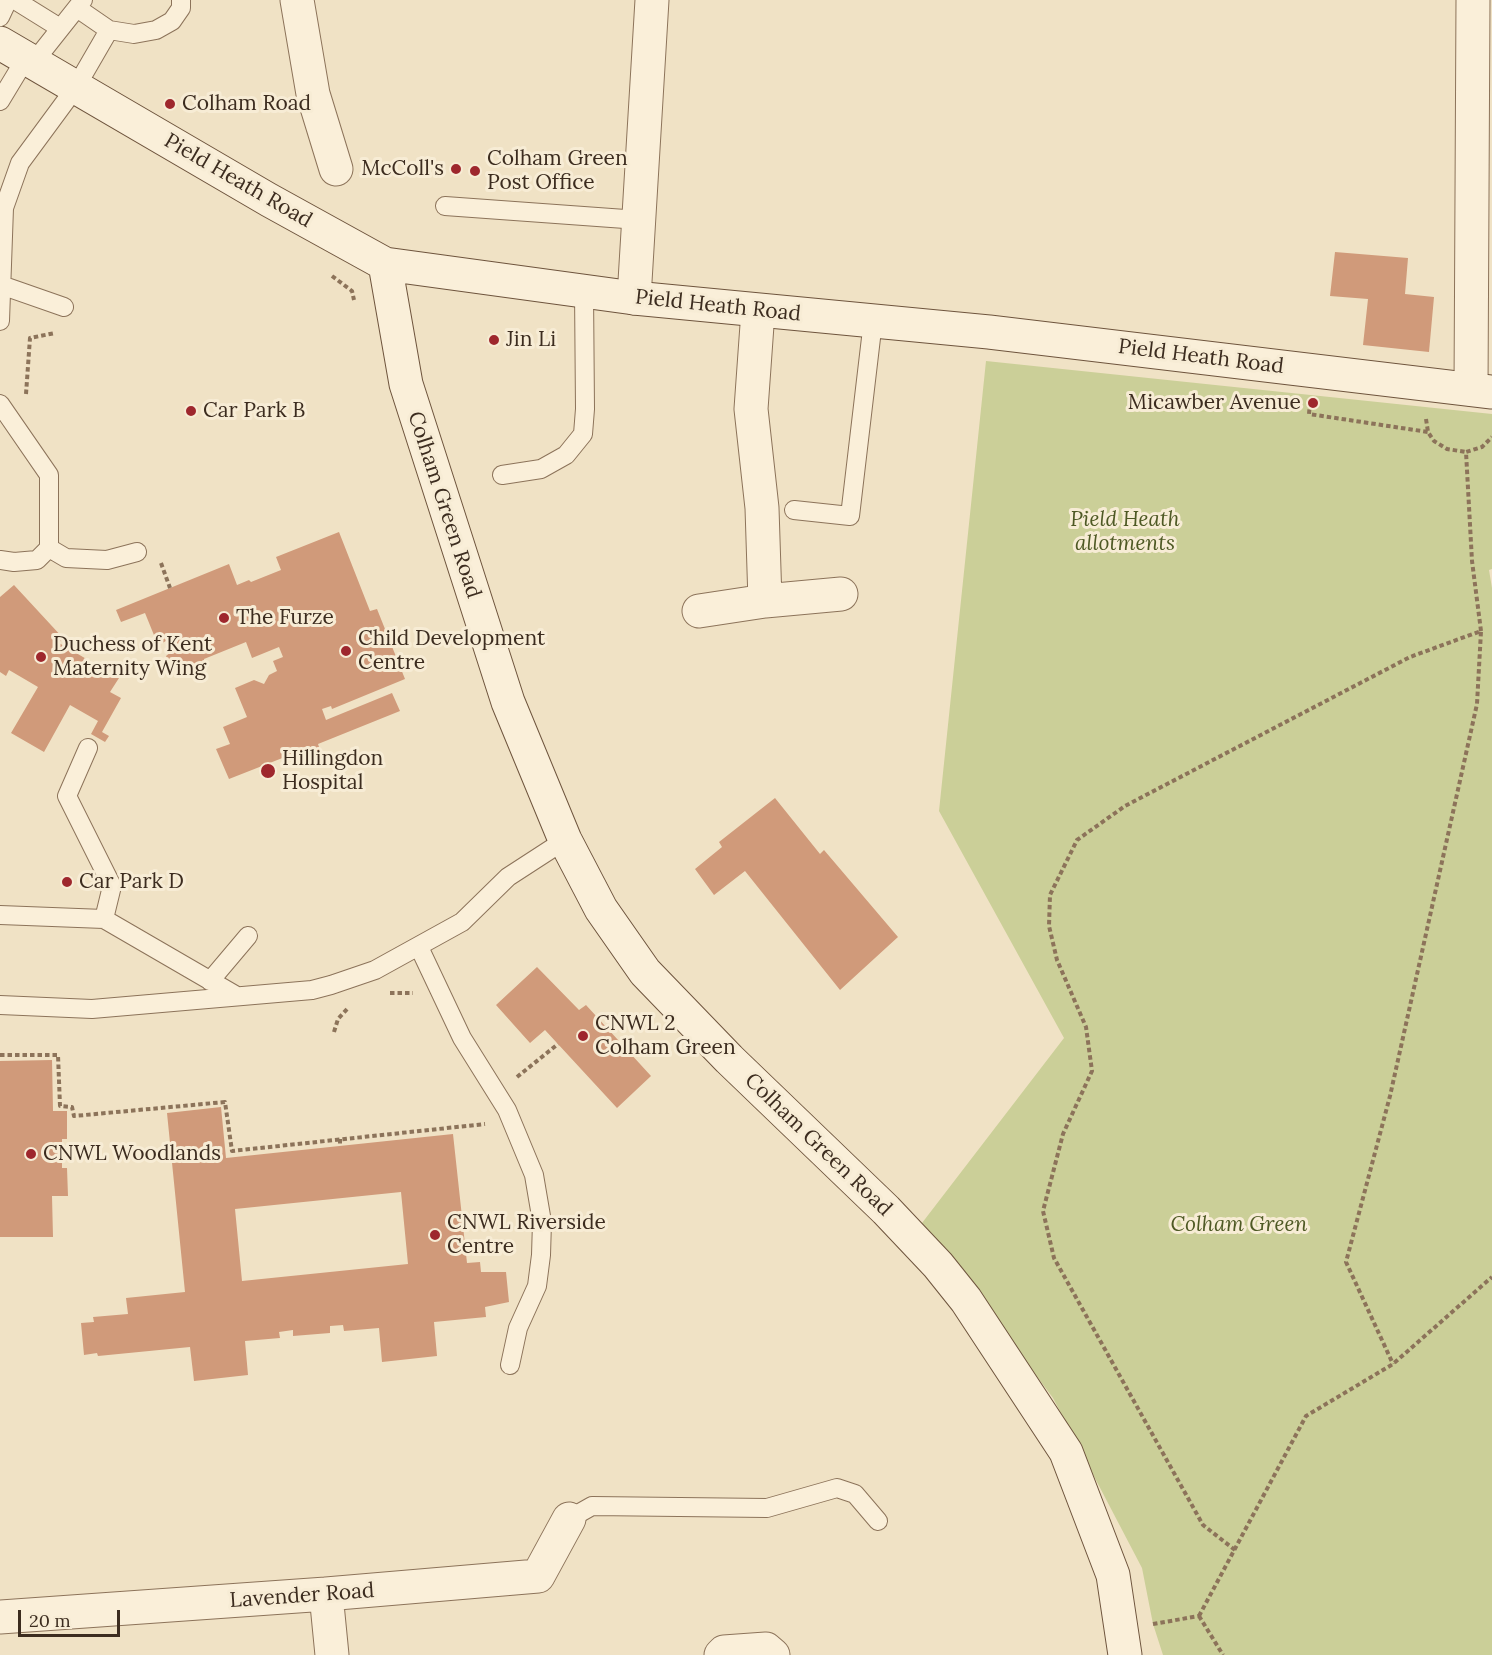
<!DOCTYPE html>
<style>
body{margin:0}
#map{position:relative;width:1492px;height:1655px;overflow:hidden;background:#f0e2c5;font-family:Lora,serif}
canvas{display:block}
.scale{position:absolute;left:18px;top:1610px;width:102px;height:27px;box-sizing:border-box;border:3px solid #3c2c1f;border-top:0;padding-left:8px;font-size:18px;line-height:21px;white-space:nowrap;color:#3c2c1f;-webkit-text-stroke:4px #f7ecd5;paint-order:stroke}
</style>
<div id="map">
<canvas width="1492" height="1655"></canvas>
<div class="scale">20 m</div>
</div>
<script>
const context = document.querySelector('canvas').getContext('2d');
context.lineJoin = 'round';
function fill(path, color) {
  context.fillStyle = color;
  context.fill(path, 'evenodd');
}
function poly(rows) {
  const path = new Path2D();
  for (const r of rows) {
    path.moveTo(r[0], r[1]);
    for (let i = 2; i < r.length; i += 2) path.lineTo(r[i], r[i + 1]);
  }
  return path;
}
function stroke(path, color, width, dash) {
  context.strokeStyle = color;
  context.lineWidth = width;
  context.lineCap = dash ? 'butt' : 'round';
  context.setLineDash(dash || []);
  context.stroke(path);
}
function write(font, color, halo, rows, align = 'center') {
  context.font = font + ' Lora,serif';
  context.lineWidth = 6;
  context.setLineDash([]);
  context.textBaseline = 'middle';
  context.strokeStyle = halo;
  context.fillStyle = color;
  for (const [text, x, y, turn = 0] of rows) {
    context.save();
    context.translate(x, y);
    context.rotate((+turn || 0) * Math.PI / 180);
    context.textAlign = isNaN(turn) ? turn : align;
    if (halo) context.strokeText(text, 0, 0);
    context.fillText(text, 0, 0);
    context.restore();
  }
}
fill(poly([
 [986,361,1492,414,1492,569,1489,570,1492,588,1492,1655,1163,1655,1153,1624,1142,1568,1053,1398,922,1223,1064,1038,939,811]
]), '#cbcf98');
fill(poly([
 [1335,252,1408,258,1405,294,1434,297,1429,352,1363,345,1368,299,1330,296],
 [339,532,370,611,377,609,405,679,332,709,331,706,322,709,326,720,392,693,400,711,318,744,320,750,293,762,290,755,229,779,216,749,230,744,223,727,247,717,235,688,254,680,264,684,269,675,277,671,273,661,283,657,279,647,252,658,246,642,204,659,204,664,182,673,174,667,175,661,168,661,166,656,171,652,166,648,166,641,158,645,145,613,121,622,116,610,229,564,237,585,249,580,251,582,281,570,276,557],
 [14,585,63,638,59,643,119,678,110,692,121,698,102,732,109,736,105,742,91,734,98,721,70,705,44,752,11,733,38,687,9,670,6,676,0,672,0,597],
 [775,798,820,854,824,850,898,937,840,990,745,871,714,895,695,869,722,847,719,842],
 [537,967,579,1010,586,1005,651,1076,617,1108,545,1030,530,1043,496,1005],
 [52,1060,53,1111,67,1111,67,1139,62,1139,62,1168,67,1168,68,1196,52,1196,53,1237,0,1237,0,1061],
 [221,1107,226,1158,453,1134,467,1263,480,1262,481,1272,506,1272,509,1302,485,1307,486,1317,434,1322,437,1356,382,1362,379,1328,344,1331,343,1325,330,1326,330,1333,293,1336,293,1330,279,1332,280,1338,245,1341,248,1375,194,1381,190,1347,98,1356,97,1353,84,1355,81,1323,94,1322,93,1317,128,1314,126,1298,185,1292,167,1113],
 [401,1192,408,1264,242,1281,235,1209]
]), '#d09a7a');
const lane = poly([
 [15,0,60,28],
 [77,8,109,30,134,34,156,30,172,21,181,8,181,0],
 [0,17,8,0],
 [33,63,83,0],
 [0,101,26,58],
 [445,206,639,220],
 [1,285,64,307],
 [0,321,4,208,20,163,76,87,109,30],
 [0,404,49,475,49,548,37,560,14,562,0,560],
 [502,475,541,469,566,455,583,434,585,409,584,291],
 [794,510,850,516,873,321],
 [49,548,66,558,107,560,137,552],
 [88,748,67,796,112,886,104,919],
 [0,915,104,919,235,995],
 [419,947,462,1038,507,1110,534,1175,542,1222,541,1255,537,1286,518,1328,510,1365],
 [210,981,248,936],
 [0,1005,92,1009,312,990,331,985,375,970,462,922,508,877,565,840],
 [569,1519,592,1506,767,1508,837,1488,855,1494,878,1521]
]);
const street = poly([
 [297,0,313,94,336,169],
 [634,298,652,0],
 [758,311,751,409,762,508,765,601],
 [1471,389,1473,0],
 [699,611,765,601,841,594],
 [326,1594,332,1655],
 [0,1617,326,1594,538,1576,569,1519],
 [721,1655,724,1652,766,1649,773,1655]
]);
const secondary = poly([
 [0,43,269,200,385,264,634,298,989,332,1492,392],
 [385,264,406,384,508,702,565,840,601,909,645,972,729,1059,886,1210,938,1265,966,1300,1066,1452,1113,1575,1125,1655]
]);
stroke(lane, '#8c735a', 20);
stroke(street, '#8c735a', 35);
stroke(secondary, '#6e543d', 35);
stroke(poly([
 [332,276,352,291,354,300],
 [26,394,30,338,55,333],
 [1310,402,1309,414,1428,432],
 [1426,419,1428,432,1434,441,1447,449,1466,452],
 [161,563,170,588],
 [1481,631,1472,561,1466,452,1482,447,1492,437],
 [390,993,413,993],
 [334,1032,338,1019,348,1008],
 [0,1055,58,1055,60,1106,72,1107,74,1116,225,1102,232,1151,485,1124],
 [517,1077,558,1044],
 [340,1139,340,1146],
 [1235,1550,1203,1525,1054,1258,1043,1211,1063,1134,1092,1071,1086,1027,1057,960,1049,926,1050,895,1077,840,1125,806,1410,657,1481,631,1477,704,1390,1096,1346,1262,1393,1364],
 [1199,1616,1306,1416,1393,1364,1492,1277],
 [1199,1616,1223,1655],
 [1153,1624,1199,1616]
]), '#8c735a', 4, [4.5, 3]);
stroke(lane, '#faefd9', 18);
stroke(street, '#faefd9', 33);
stroke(secondary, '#faefd9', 33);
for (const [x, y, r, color] of [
 [170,104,6,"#9e272d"],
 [456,169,6,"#9e272d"],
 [475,171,6,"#9e272d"],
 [494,340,6,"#9e272d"],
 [1313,403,6,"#9e272d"],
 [191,411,6,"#9e272d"],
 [224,618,6,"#9e272d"],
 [346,651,6,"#9e272d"],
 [41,657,6,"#9e272d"],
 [268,771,8,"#9e272d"],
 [67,882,6,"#9e272d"],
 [583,1036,6,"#9e272d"],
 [31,1154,6,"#9e272d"],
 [435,1235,6,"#9e272d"]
]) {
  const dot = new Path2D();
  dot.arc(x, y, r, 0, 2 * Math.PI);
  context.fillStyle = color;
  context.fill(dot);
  stroke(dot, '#f7ecd5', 2);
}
write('21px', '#3c2c1f', '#f7ecd5', [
 ["Colham Road",182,104],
 ["Colham Green",487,159],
 ["Post Office",487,183],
 ["McColl's",444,169,"right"],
 ["Jin Li",506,340],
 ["Micawber Avenue",1301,403,"right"],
 ["Car Park B",203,411],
 ["The Furze",236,618],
 ["Child Development",358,639],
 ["Centre",358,663],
 ["Duchess of Kent",53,645],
 ["Maternity Wing",53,669],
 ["Hillingdon",282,759],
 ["Hospital",282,783],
 ["Car Park D",79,882],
 ["CNWL 2",595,1024],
 ["Colham Green",595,1048],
 ["CNWL Woodlands",43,1154],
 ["CNWL Riverside",447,1223],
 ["Centre",447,1247]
], 'left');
write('21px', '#3c2c1f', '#f7ecd5', [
 ["Pield Heath Road",238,181,30],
 ["Pield Heath Road",718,306,6],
 ["Pield Heath Road",1201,357,7],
 ["Colham Green Road",444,505,72],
 ["Colham Green Road",818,1145,44],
 ["Lavender Road",302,1596,-4]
]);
write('italic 21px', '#4e5924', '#f7ecd5', [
 ["Pield Heath",1125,520],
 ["allotments",1125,544],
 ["Colham Green",1239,1225]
]);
</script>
